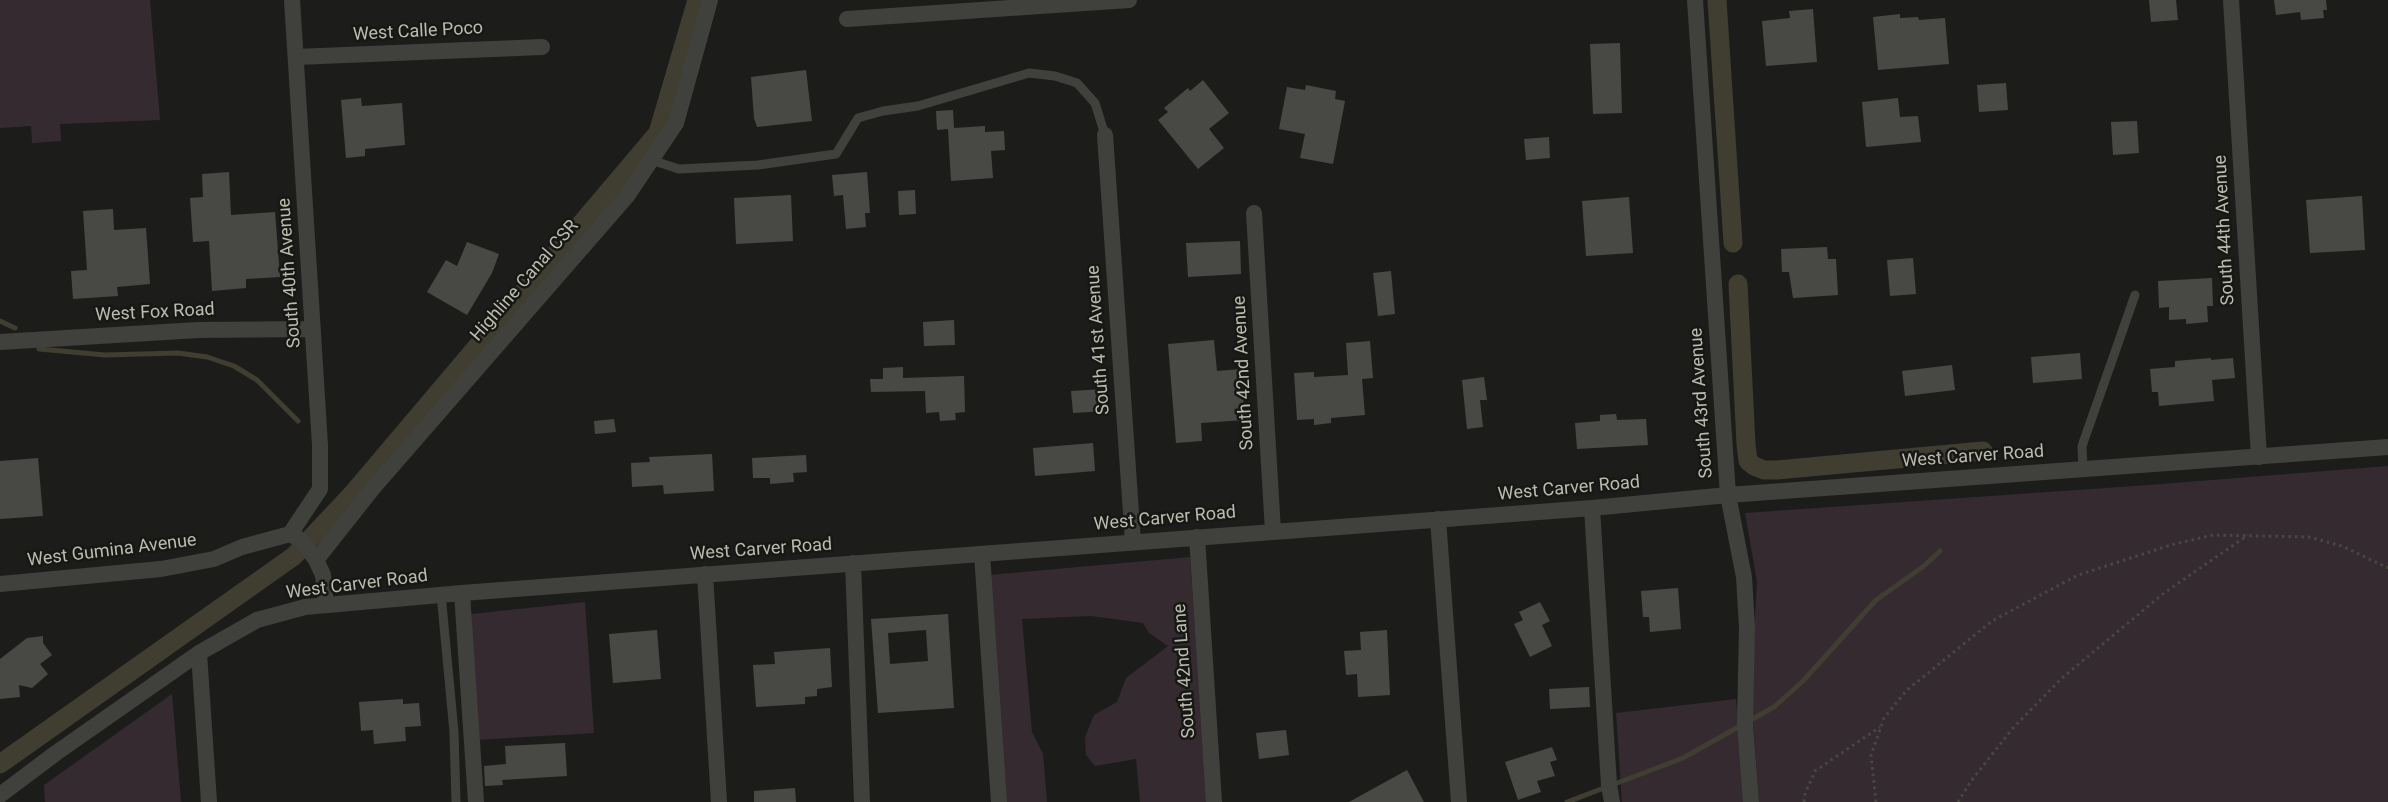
<!DOCTYPE html>
<style>
body{margin:0}
canvas{display:block;background:#1c1c1a}
</style>
<canvas width="2388" height="802"></canvas>
<script>
const context = document.querySelector('canvas').getContext('2d');
context.lineJoin = 'round';
function fill(path, color) {
  context.fillStyle = color;
  context.fill(path, 'evenodd');
}
function poly(rows) {
  const path = new Path2D();
  for (const r of rows) {
    path.moveTo(r[0], r[1]);
    for (let i = 2; i < r.length; i += 2) path.lineTo(r[i], r[i + 1]);
  }
  return path;
}
function stroke(path, color, width, dash) {
  context.strokeStyle = color;
  context.lineWidth = width;
  context.lineCap = dash ? 'butt' : 'round';
  context.setLineDash(dash || []);
  context.stroke(path);
}
function write(font, color, halo, rows, align = 'center') {
  context.font = font + ' Roboto,sans-serif';
  context.lineWidth = 5;
  context.setLineDash([]);
  context.textBaseline = 'middle';
  context.strokeStyle = halo;
  context.fillStyle = color;
  for (const [text, x, y, turn = 0] of rows) {
    context.save();
    context.translate(x, y);
    context.rotate((+turn || 0) * Math.PI / 180);
    context.textAlign = isNaN(turn) ? turn : align;
    if (halo) context.strokeText(text, 0, 0);
    context.fillText(text, 0, 0);
    context.restore();
  }
}
fill(poly([
 [0,0,150,0,160,120,60,124,61,141,32,143,31,126,0,128],
 [2388,466,2388,802,1759,802,1751,691,1757,582,1745,513,2149,485],
 [1190,557,1207,802,1140,802,1136,759,1095,766,1086,755,1085,737,1094,715,1117,702,1126,678,1168,646,1149,633,1143,623,1091,616,1022,619,1032,732,1043,754,1047,802,1005,802,989,575],
 [585,602,594,733,475,740,471,614],
 [172,694,181,802,45,802,44,785],
 [1736,699,1744,802,1622,802,1616,713]
]), '#342a30');
stroke(poly([
 [0,321,15,328],
 [39,349,105,355,178,353,207,357,234,366,257,380,298,421],
 [1567,802,1683,758,1774,707,1803,681,1876,600,1924,566,1940,551]
]), '#403d31', 5);
stroke(poly([
 [1717,0,1733,243],
 [1738,284,1746,444,1748,461,1754,466,1764,470,1777,470,1983,451],
 [0,764,294,556,354,492,658,133,697,0]
]), '#403d31', 19);
fill(poly([
 [2149,0,2176,0,2178,20,2151,22],
 [2274,0,2326,0,2327,10,2323,10,2324,18,2301,20,2300,12,2276,15],
 [1813,9,1817,62,1766,66,1762,21,1790,18,1789,11],
 [1900,14,1900,18,1918,17,1919,20,1945,18,1949,64,1878,70,1873,17],
 [1620,43,1622,113,1593,114,1590,44],
 [806,70,812,121,757,127,754,118,751,77],
 [1203,80,1229,113,1209,129,1224,148,1198,169,1158,120,1168,112,1164,108,1188,88,1190,91],
 [2006,83,2008,110,1979,112,1977,85],
 [1306,85,1336,91,1335,99,1345,101,1333,164,1300,158,1305,134,1279,129,1287,87,1305,90],
 [361,98,362,106,402,103,405,145,365,149,365,156,346,158,341,100],
 [1898,98,1900,117,1918,116,1921,142,1866,147,1862,102],
 [953,110,954,128,985,126,985,132,1004,131,1005,150,991,151,993,178,951,181,948,129,937,130,936,111],
 [2137,121,2139,153,2113,155,2111,122],
 [1549,137,1550,158,1526,160,1524,139],
 [229,172,231,215,275,212,280,277,246,279,246,288,212,291,209,241,193,242,190,198,203,197,202,174],
 [867,172,870,213,865,213,866,227,846,229,843,195,834,196,832,175],
 [915,190,916,214,899,215,898,191],
 [791,195,793,241,736,244,734,198],
 [2362,196,2365,250,2310,253,2306,200],
 [1629,197,1633,253,1586,256,1582,201],
 [113,209,114,230,146,228,150,284,117,287,118,296,73,299,71,271,87,270,83,211],
 [1240,241,1241,274,1188,277,1186,243],
 [467,242,499,254,492,273,467,315,427,292,446,260,457,266],
 [1827,247,1828,259,1836,259,1838,295,1793,298,1789,272,1782,272,1781,249],
 [1913,258,1916,294,1890,296,1887,260],
 [1391,271,1395,314,1378,316,1373,273],
 [2212,278,2213,306,2207,306,2208,322,2186,324,2186,319,2169,320,2169,307,2159,308,2158,281],
 [954,320,955,345,924,346,923,322],
 [1214,340,1217,371,1241,369,1245,420,1201,423,1202,441,1176,443,1168,344],
 [1370,341,1373,378,1362,379,1365,415,1331,418,1331,423,1314,425,1314,419,1297,420,1294,373,1314,372,1314,377,1348,375,1346,343],
 [2080,353,2082,379,2033,383,2031,357],
 [2211,358,2211,360,2233,358,2235,378,2212,380,2214,401,2159,406,2158,392,2152,392,2150,369,2175,367,2175,361],
 [1952,365,1955,390,1905,396,1902,371],
 [903,367,903,378,964,376,965,412,955,413,956,420,940,421,939,412,926,413,925,391,871,392,870,379,883,379,883,368],
 [1484,377,1487,400,1480,400,1483,427,1467,429,1462,380],
 [1104,389,1106,411,1073,413,1071,391],
 [1616,414,1617,420,1646,419,1648,445,1577,449,1575,423,1600,421,1600,415],
 [614,419,616,432,595,434,594,421],
 [1093,443,1095,471,1035,476,1033,448],
 [712,454,714,491,664,494,663,485,632,487,631,463,650,462,649,457],
 [806,455,807,472,793,473,794,482,770,484,770,478,753,478,752,458],
 [38,458,43,516,0,519,0,461],
 [1678,588,1681,629,1650,632,1649,617,1643,617,1641,591],
 [1540,602,1550,621,1542,625,1552,646,1530,657,1514,624,1523,620,1519,612],
 [948,614,954,708,878,713,871,619],
 [926,630,928,661,890,664,888,633],
 [657,630,661,679,613,683,609,634],
 [1387,630,1390,695,1358,697,1357,674,1346,675,1344,651,1361,650,1360,632],
 [43,636,43,643,52,655,40,664,48,674,32,688,19,685,20,697,0,699,0,659,27,638],
 [830,648,832,687,817,689,817,696,805,697,805,704,756,707,753,665,775,664,774,652],
 [1589,687,1590,707,1550,709,1549,689],
 [403,699,403,704,419,703,421,726,405,727,406,741,374,744,373,730,361,731,359,702],
 [1286,730,1289,755,1259,759,1256,733],
 [565,743,567,776,502,780,503,785,485,786,484,766,506,764,505,746],
 [1552,747,1557,760,1550,762,1555,776,1537,781,1541,792,1518,800,1505,762],
 [1407,770,1424,802,1349,802],
 [795,788,796,802,754,802,754,791]
]), '#484944');
stroke(poly([
 [1804,802,1805,794,1815,771,1880,727],
 [1876,802,1871,755,1884,718,1907,690,1992,621,2078,575,2171,545,2213,535,2309,537,2342,546,2388,568],
 [1958,802,1971,781,2013,728,2062,678,2164,593,2248,535]
]), '#484842', 3, [2.5, 4]);
stroke(poly([
 [651,160,679,169,758,165,836,154,858,118,883,111,918,106,1029,73,1055,76,1077,83,1095,103,1105,135],
 [2083,469,2082,446,2135,295],
 [441,594,454,732,456,802]
]), '#40413c', 9);
stroke(poly([
 [1695,0,1728,495,1744,577,1747,627,1745,724,1751,802],
 [2231,0,2259,457],
 [847,19,1129,0],
 [296,57,542,47],
 [1105,135,1133,542],
 [1254,213,1273,531],
 [0,342,198,330,313,329],
 [1592,508,1609,785,1612,802],
 [1438,519,1459,802],
 [290,534,320,489,320,445,292,0],
 [1197,537,1214,802],
 [982,554,999,802],
 [316,560,373,488,627,196,676,123,710,0],
 [853,563,862,802],
 [705,574,719,802],
 [0,584,161,569,214,559,242,547,290,534,301,540,316,560,323,575,326,605],
 [462,593,476,802],
 [199,653,209,802],
 [0,795,56,753,199,653,257,620,305,607,462,593,1592,508,1728,495,2388,447]
]), '#40413c', 16);
write('18px', '#bbbbae', '#171815', [
 ["West Calle Poco",418,32,-3],
 ["South 44th Avenue",2225,230,-93],
 ["South 40th Avenue",290,273,-94],
 ["Highline Canal CSR",525,281,-49],
 ["West Fox Road",155,313,-3],
 ["South 41st Avenue",1099,340,-94],
 ["South 42nd Avenue",1244,373,-93],
 ["South 43rd Avenue",1702,403,-94],
 ["West Carver Road",1973,457,-4],
 ["West Carver Road",1569,489,-5],
 ["West Carver Road",1165,519,-5],
 ["West Carver Road",761,550,-4],
 ["West Gumina Avenue",112,551,-7],
 ["West Carver Road",357,585,-7],
 ["South 42nd Lane",1185,671,-94]
]);
</script>
